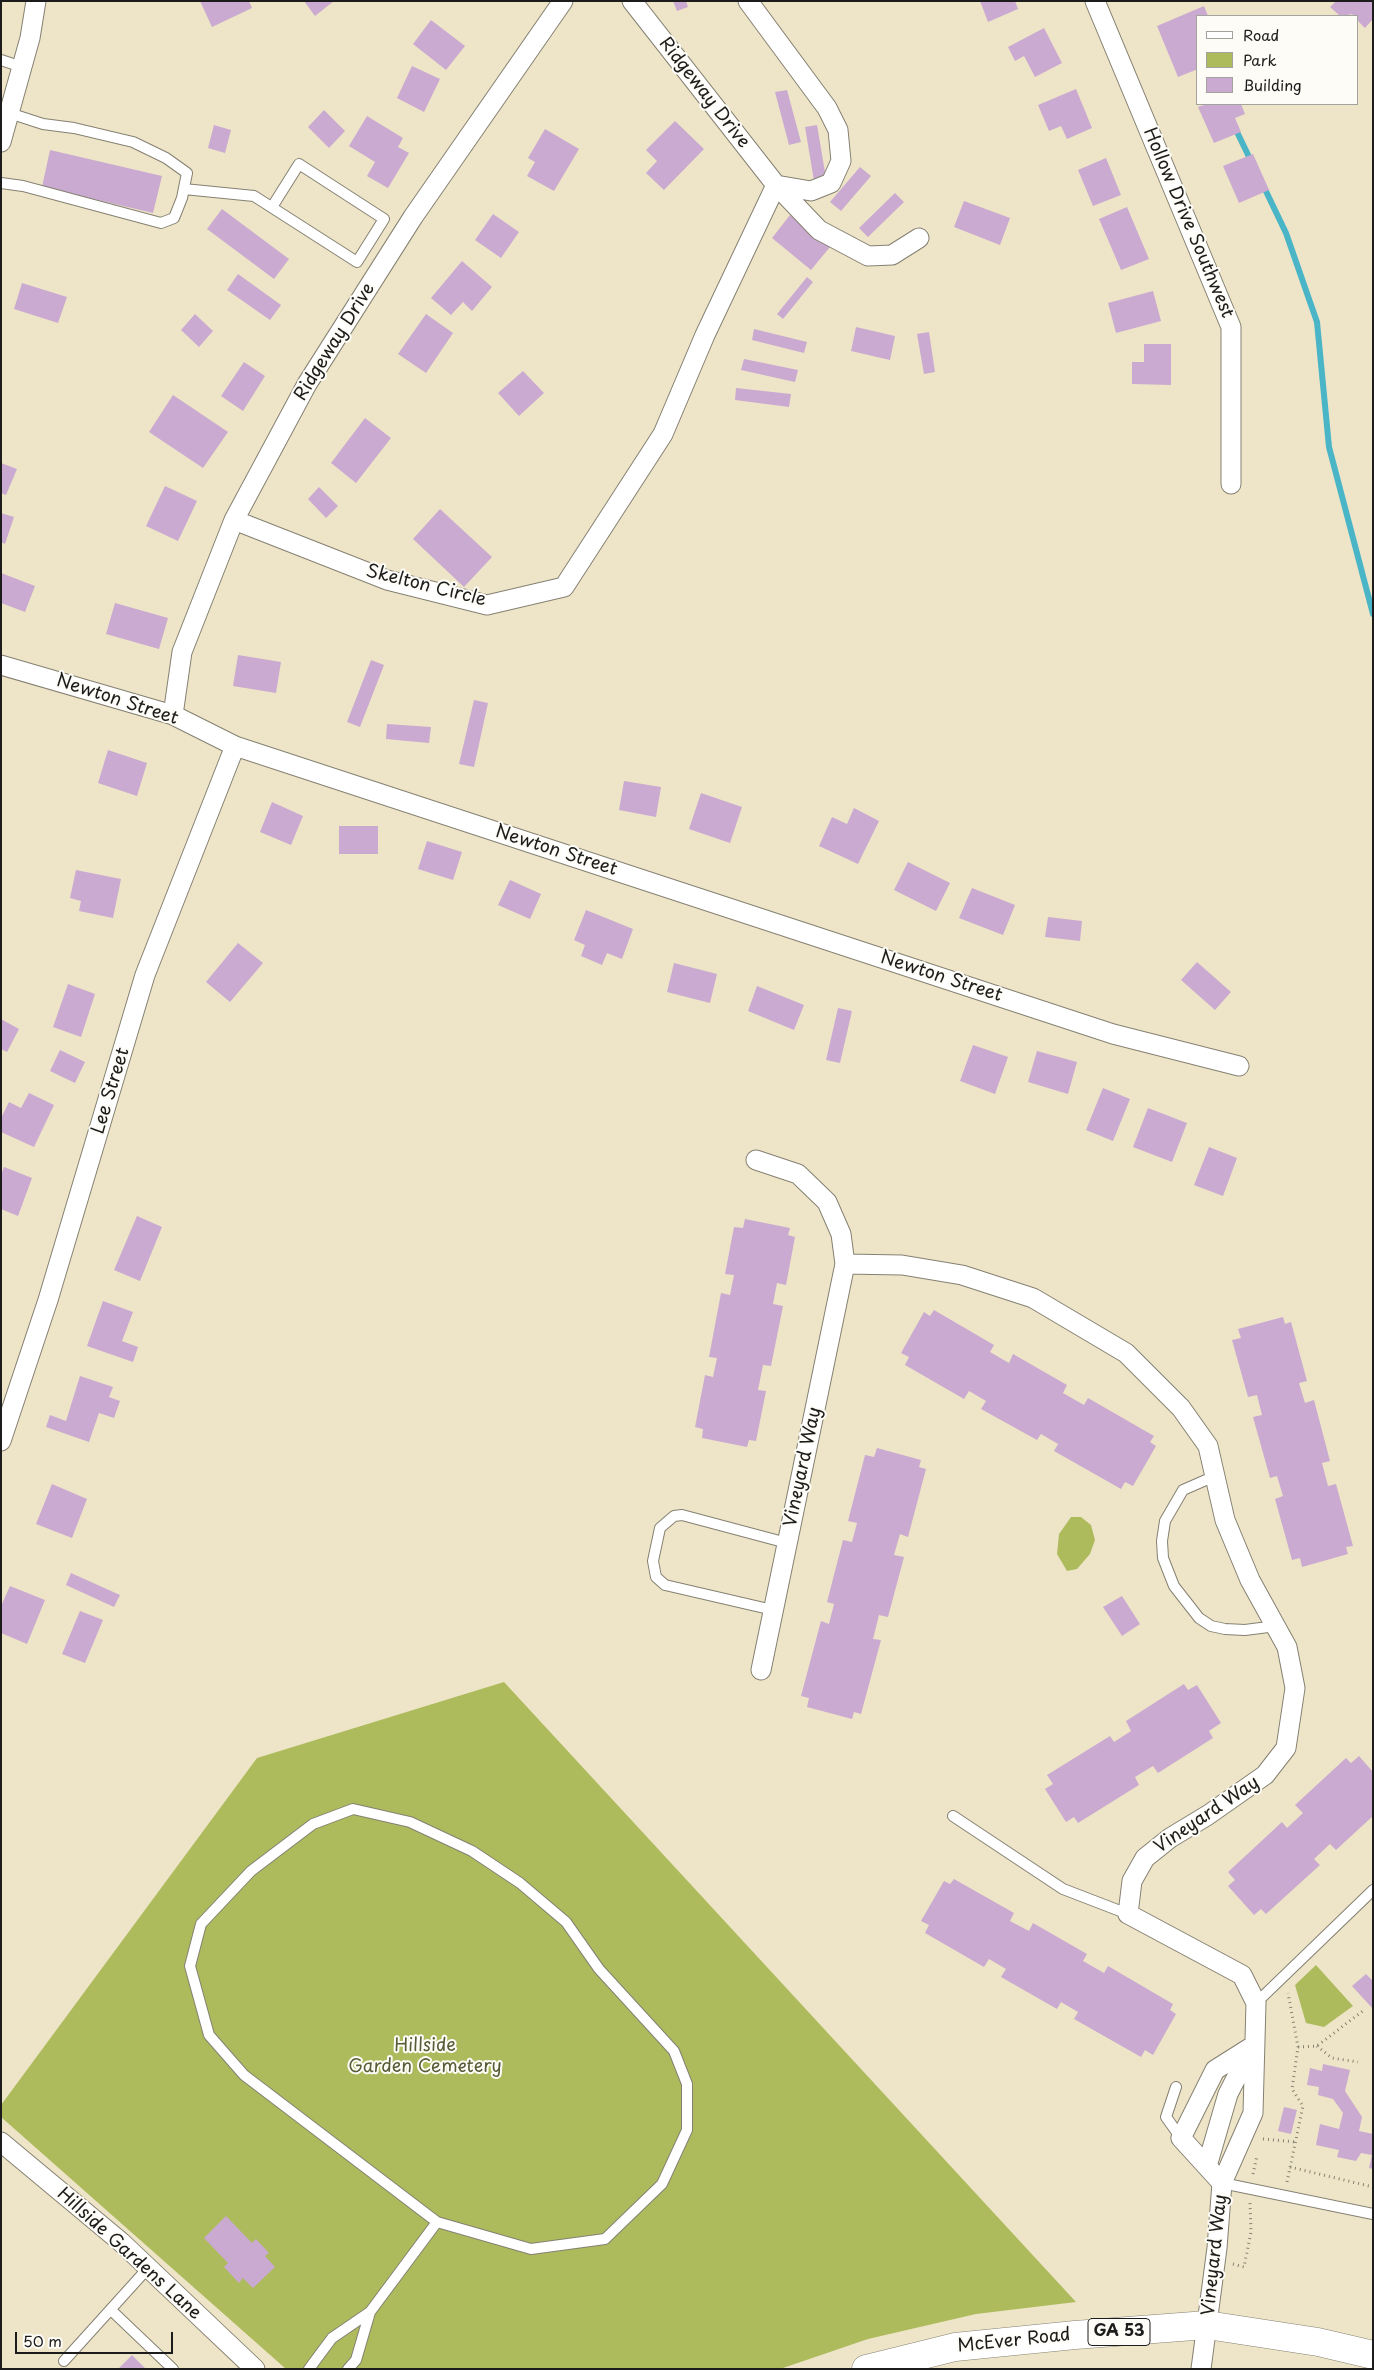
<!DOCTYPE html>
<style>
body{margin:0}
#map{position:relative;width:1374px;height:2370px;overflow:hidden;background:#eee5c8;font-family:"Playpen Sans",sans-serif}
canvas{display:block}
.frame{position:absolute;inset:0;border:2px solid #1c1c1c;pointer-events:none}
.legend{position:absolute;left:1196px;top:15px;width:162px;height:90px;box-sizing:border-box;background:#fdfcf7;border:1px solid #a3a29f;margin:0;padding:6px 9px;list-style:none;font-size:15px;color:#1c1c1c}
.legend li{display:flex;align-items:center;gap:10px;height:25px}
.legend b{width:25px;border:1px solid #a3a29f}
.scale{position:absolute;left:15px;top:2332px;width:158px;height:22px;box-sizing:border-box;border:2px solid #1c1c1c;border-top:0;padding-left:6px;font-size:15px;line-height:18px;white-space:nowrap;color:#1c1c1c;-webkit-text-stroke:4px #fdfcf7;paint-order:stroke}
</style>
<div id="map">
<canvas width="1374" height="2370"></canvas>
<div class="frame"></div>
<ul class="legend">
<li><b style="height:6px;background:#fff"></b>Road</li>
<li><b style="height:14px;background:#aebb5d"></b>Park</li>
<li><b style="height:14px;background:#caaad0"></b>Building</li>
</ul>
<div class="scale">50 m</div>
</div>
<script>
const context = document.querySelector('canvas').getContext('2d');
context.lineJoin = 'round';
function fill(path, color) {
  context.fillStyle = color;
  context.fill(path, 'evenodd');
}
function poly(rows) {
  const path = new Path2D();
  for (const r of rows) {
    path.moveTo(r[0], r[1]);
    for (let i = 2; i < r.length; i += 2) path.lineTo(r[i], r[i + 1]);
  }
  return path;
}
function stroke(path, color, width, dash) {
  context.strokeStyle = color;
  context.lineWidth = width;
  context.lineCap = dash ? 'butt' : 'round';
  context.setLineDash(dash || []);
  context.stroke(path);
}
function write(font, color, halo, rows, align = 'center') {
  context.font = font + ' "Playpen Sans",sans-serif';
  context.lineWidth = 4;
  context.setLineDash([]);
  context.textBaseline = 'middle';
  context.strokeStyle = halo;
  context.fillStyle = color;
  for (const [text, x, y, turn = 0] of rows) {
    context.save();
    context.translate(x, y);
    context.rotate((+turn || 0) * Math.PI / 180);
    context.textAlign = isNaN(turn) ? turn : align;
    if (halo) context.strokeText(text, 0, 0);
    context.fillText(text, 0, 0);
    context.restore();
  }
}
fill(poly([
 [1071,1517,1081,1517,1091,1525,1095,1540,1090,1554,1077,1569,1067,1571,1057,1554,1059,1534],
 [504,1682,1076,2302,976,2314,868,2339,780,2369,286,2369,1,2117,1,2105,257,1758],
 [1316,1965,1353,2006,1324,2027,1306,2023,1295,1985]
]), '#aebb5d');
stroke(poly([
 [1238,134,1252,163],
 [1263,185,1286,233,1317,322,1329,447,1373,614]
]), '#49b5c6', 6);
fill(poly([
 [200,1,249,1,252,8,212,27],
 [304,1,334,1,315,16],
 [673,1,686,1,688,7,677,11],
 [980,1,1015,1,1018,9,988,22],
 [1336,1,1373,1,1373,19,1365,28,1358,21,1358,16,1350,14,1348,16,1340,16,1330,7],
 [1204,6,1208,16,1198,16,1198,69,1178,77,1157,26],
 [431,20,465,46,446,70,413,44],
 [1044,28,1062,63,1035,77,1024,56,1015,61,1008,47],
 [412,66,440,79,424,112,397,98],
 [1076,89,1092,128,1067,139,1061,126,1049,131,1038,105],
 [787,90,801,142,789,145,775,92],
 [1207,104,1241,104,1245,114,1235,118,1241,132,1214,143,1198,107],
 [324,110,345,131,329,148,308,127],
 [367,116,403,138,398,147,409,153,388,188,367,176,375,162,349,146],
 [675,121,704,149,664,190,646,173,657,161,646,150],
 [214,125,231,130,225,153,208,148],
 [817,125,826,178,814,181,805,127],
 [545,129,579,149,554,191,527,176,535,162,528,158],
 [50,150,162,176,153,213,42,187],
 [1253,154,1269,190,1239,203,1223,166],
 [1106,158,1121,195,1093,206,1078,170],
 [860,167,871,176,841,211,830,202],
 [895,193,904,202,868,237,859,228],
 [964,201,1010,218,1000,245,954,227],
 [1127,207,1149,259,1121,270,1099,219],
 [222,209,289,259,274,279,207,229],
 [493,214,519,232,501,258,475,240],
 [790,215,830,247,811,270,772,238],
 [462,261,492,287,472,311,463,302,451,315,431,298],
 [238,274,281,305,270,320,227,290],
 [807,277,813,282,783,319,777,314],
 [22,283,67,297,58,323,14,309],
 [1153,291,1161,321,1116,333,1108,303],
 [195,314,213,331,199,347,181,330],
 [426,314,453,333,426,373,398,354],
 [856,327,895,336,890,360,851,351],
 [754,329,807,342,804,353,752,340],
 [929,332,935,372,924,374,917,334],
 [1144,344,1171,344,1171,385,1132,384,1132,362,1144,362],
 [744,359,798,370,795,382,741,370],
 [244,362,265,376,243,411,221,396],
 [523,371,544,393,519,416,498,393],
 [736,388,791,394,789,407,735,400],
 [173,395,228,432,203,468,149,432],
 [365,418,391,438,356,483,331,463],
 [1,463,17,469,6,495,1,493],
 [165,486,197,501,178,541,146,526],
 [319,487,338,506,326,518,308,499],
 [440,509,492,557,464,587,413,539],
 [1,513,14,517,5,544,1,542],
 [1,573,35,586,25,612,1,603],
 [115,603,168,618,159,649,106,634],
 [238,655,281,662,276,693,233,686],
 [371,660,384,665,360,727,347,722],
 [474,700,488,703,474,767,459,764],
 [387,724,431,727,429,743,386,739],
 [108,750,147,763,137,796,98,783],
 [624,781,661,787,656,817,619,810],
 [701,793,742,807,730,843,689,829],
 [272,802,303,816,291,845,260,832],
 [854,808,879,821,858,864,819,846,832,817,847,824],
 [339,826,378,826,378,854,339,854],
 [427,841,462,852,453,880,418,869],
 [908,862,950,883,936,911,894,890],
 [76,870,121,879,113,918,79,911,81,901,70,898],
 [510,880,541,894,530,919,498,905],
 [972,888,1015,905,1003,935,959,918],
 [586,910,633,929,622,959,607,953,602,965,581,956,585,945,574,940],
 [1048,917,1082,921,1080,941,1045,937],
 [238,943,263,963,230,1002,206,982],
 [1197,962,1231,992,1215,1010,1181,980],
 [674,963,717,974,710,1003,667,992],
 [68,984,95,994,81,1037,53,1027],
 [757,986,804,1005,794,1030,748,1011],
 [838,1008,852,1011,840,1063,826,1060],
 [1,1019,19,1029,7,1052,1,1049],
 [973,1045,1008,1057,995,1094,960,1081],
 [60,1050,85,1062,75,1083,50,1071],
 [1037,1051,1077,1062,1068,1094,1028,1082],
 [1103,1088,1130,1099,1113,1141,1086,1130],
 [29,1093,54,1105,34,1147,1,1132,1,1118,9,1102,21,1108],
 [1148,1108,1187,1123,1172,1162,1133,1147],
 [1209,1147,1237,1158,1223,1196,1194,1185],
 [4,1167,32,1178,18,1216,1,1209,1,1175],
 [137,1216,162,1227,140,1281,114,1270],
 [745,1219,790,1228,788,1235,795,1237,786,1285,777,1283,773,1304,783,1306,771,1366,763,1365,758,1390,766,1391,756,1441,749,1440,747,1447,702,1438,703,1429,695,1427,705,1375,713,1377,717,1358,709,1357,721,1293,730,1295,734,1275,725,1274,734,1227,743,1228],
 [103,1301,133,1312,122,1341,138,1347,133,1362,87,1346],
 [934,1310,994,1345,990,1352,1009,1363,1013,1354,1067,1385,1063,1393,1084,1405,1088,1398,1154,1436,1150,1442,1156,1446,1133,1486,1125,1482,1121,1489,1054,1451,1058,1444,1041,1434,1037,1440,981,1409,986,1401,969,1391,964,1399,905,1365,909,1357,901,1353,924,1312,930,1316],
 [1283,1317,1285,1324,1291,1322,1307,1381,1299,1383,1305,1403,1314,1400,1330,1461,1322,1463,1328,1486,1336,1484,1353,1546,1346,1547,1348,1554,1302,1567,1300,1558,1292,1560,1275,1499,1283,1496,1277,1476,1270,1478,1253,1417,1262,1415,1257,1395,1248,1397,1232,1340,1241,1338,1238,1329],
 [80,1376,113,1387,109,1397,120,1401,114,1418,99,1413,89,1442,46,1427,50,1415,66,1421],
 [877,1448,921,1460,919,1467,926,1469,908,1537,900,1534,894,1555,904,1557,888,1617,879,1615,873,1639,881,1640,861,1714,854,1712,852,1719,807,1707,809,1698,801,1696,821,1621,829,1624,834,1604,827,1602,843,1540,852,1542,857,1523,848,1521,865,1455,874,1457],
 [52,1484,87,1499,72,1538,36,1524],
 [71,1573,120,1595,114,1607,66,1585],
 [10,1586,45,1600,27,1644,1,1633,1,1606],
 [1122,1596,1140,1624,1122,1636,1103,1607],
 [80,1611,103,1620,85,1663,62,1654],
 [1184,1684,1188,1690,1197,1685,1221,1723,1209,1731,1213,1738,1158,1773,1153,1766,1135,1777,1139,1785,1078,1823,1074,1817,1066,1822,1045,1789,1053,1784,1047,1775,1110,1736,1114,1742,1131,1731,1126,1721],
 [1359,1756,1373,1772,1373,1816,1336,1850,1330,1844,1314,1859,1320,1865,1266,1914,1261,1909,1254,1915,1228,1886,1235,1880,1228,1872,1282,1822,1287,1828,1303,1813,1295,1805,1346,1758,1351,1763],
 [954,1879,1014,1913,1010,1921,1029,1931,1033,1923,1087,1954,1083,1961,1104,1973,1108,1966,1173,2004,1170,2010,1176,2014,1153,2055,1145,2050,1141,2057,1074,2019,1078,2012,1061,2002,1057,2009,1001,1977,1006,1969,989,1959,984,1967,925,1933,929,1925,921,1921,944,1881,950,1884],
 [1366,1974,1373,1981,1373,2009,1352,1986],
 [1323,2064,1350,2070,1345,2091,1362,2117,1359,2131,1373,2134,1373,2169,1369,2168,1372,2155,1361,2153,1356,2161,1337,2157,1339,2150,1316,2145,1320,2124,1339,2129,1343,2113,1333,2099,1318,2095,1319,2087,1307,2085,1310,2068,1322,2071],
 [1284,2107,1297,2110,1291,2134,1278,2131],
 [226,2216,252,2243,256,2239,269,2253,265,2256,275,2267,253,2288,243,2278,239,2283,224,2267,228,2263,204,2238],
 [132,2355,146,2369,118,2369]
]), '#caaad0');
const lane = poly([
 [1,60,22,67],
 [1,183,23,186,161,223,174,218,182,198,187,173,166,158,133,142,74,128,43,124,9,113],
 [184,189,254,196,357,262,384,219,299,164,272,207],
 [1215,1476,1183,1490,1165,1521,1162,1541,1163,1558,1174,1586,1199,1618,1211,1626,1225,1629,1245,1630,1276,1626],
 [773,1610,665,1585,656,1577,653,1561,660,1528,674,1516,682,1515,787,1543],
 [953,1816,1063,1889,1128,1914],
 [1256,2003,1373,1890],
 [1176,2087,1166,2117,1181,2138],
 [1222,2183,1373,2214],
 [111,2310,173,2369],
 [370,2312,437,2222,244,2075,209,2035,190,1966,201,1924,251,1871,313,1824,353,1809,410,1822,472,1851,520,1883,566,1922,599,1969,674,2051,687,2084,687,2130,662,2184,605,2239,531,2249,437,2222],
 [64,2361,148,2268],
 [309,2369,332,2338,370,2312,356,2360,348,2369]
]);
const street = poly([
 [632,1,776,185,819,230,868,256,892,255,919,238],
 [748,1,827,108,838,130,841,161,831,183,811,191,776,185],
 [1095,1,1231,327,1231,484],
 [1,142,30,38,36,1],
 [234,520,387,580,487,605,564,587,663,434,705,335,776,185],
 [1,665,173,715,235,746,1113,1034,1239,1066],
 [173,715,182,652,234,520,307,384,413,217,563,1],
 [756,1160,798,1174,827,1202,841,1234,845,1264],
 [1,1441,48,1300,145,975,235,746],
 [761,1670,845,1264,902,1265,962,1275,1033,1298,1126,1353,1181,1408,1208,1446,1225,1520,1250,1580,1287,1647,1295,1688,1286,1748,1265,1775,1208,1815,1170,1838,1145,1858,1132,1881,1128,1914,1242,1975,1256,2003,1253,2113,1222,2183,1217,2248,1201,2369],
 [1,2142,121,2242,255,2369],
 [1207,2166,1228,2094,1251,2049],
 [1222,2183,1181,2138,1215,2070,1253,2046]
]);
const primary = poly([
 [866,2369,955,2347,1075,2335,1207,2325,1318,2342,1373,2355]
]);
stroke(lane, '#858072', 12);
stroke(street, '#858072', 21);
stroke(primary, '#858072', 29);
stroke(poly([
 [1317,2046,1332,2058,1358,2062],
 [1298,2047,1317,2046,1364,2010],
 [1263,2139,1296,2142],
 [1290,2167,1373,2187],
 [1253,2174,1257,2156],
 [1287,2182,1303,2106,1292,2089,1298,2047,1288,1993],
 [1233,2264,1244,2267,1251,2232,1250,2203]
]), '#858072', 3, [1, 4]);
stroke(lane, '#fff', 10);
stroke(street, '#fff', 19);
stroke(primary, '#fff', 28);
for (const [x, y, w] of [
 [1119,2332,62]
]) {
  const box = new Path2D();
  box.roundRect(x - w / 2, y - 13.5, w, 27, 4);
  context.fillStyle = '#fdfcf7';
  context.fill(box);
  stroke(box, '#1c1c1c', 1);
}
write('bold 16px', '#1c1c1c', null, [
 ["GA 53",1119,2332]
]);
write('18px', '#1c1c1c', '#fdfcf7', [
 ["Ridgeway Drive",704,93,52],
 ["Hollow Drive Southwest",1188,223,67],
 ["Ridgeway Drive",335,342,-58],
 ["Skelton Circle",426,586,14],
 ["Newton Street",117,700,18],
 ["Newton Street",556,851,18],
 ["Newton Street",941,977,18],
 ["Lee Street",111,1091,-73],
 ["Vineyard Way",803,1467,-78],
 ["Vineyard Way",1207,1815,-34],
 ["Hillside Gardens Lane",129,2254,42],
 ["Vineyard Way",1215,2255,-84],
 ["McEver Road",1014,2341,-6]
]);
write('18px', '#565c36', '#fdfcf7', [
 ["Hillside",425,2046],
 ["Garden Cemetery",425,2067]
]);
</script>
